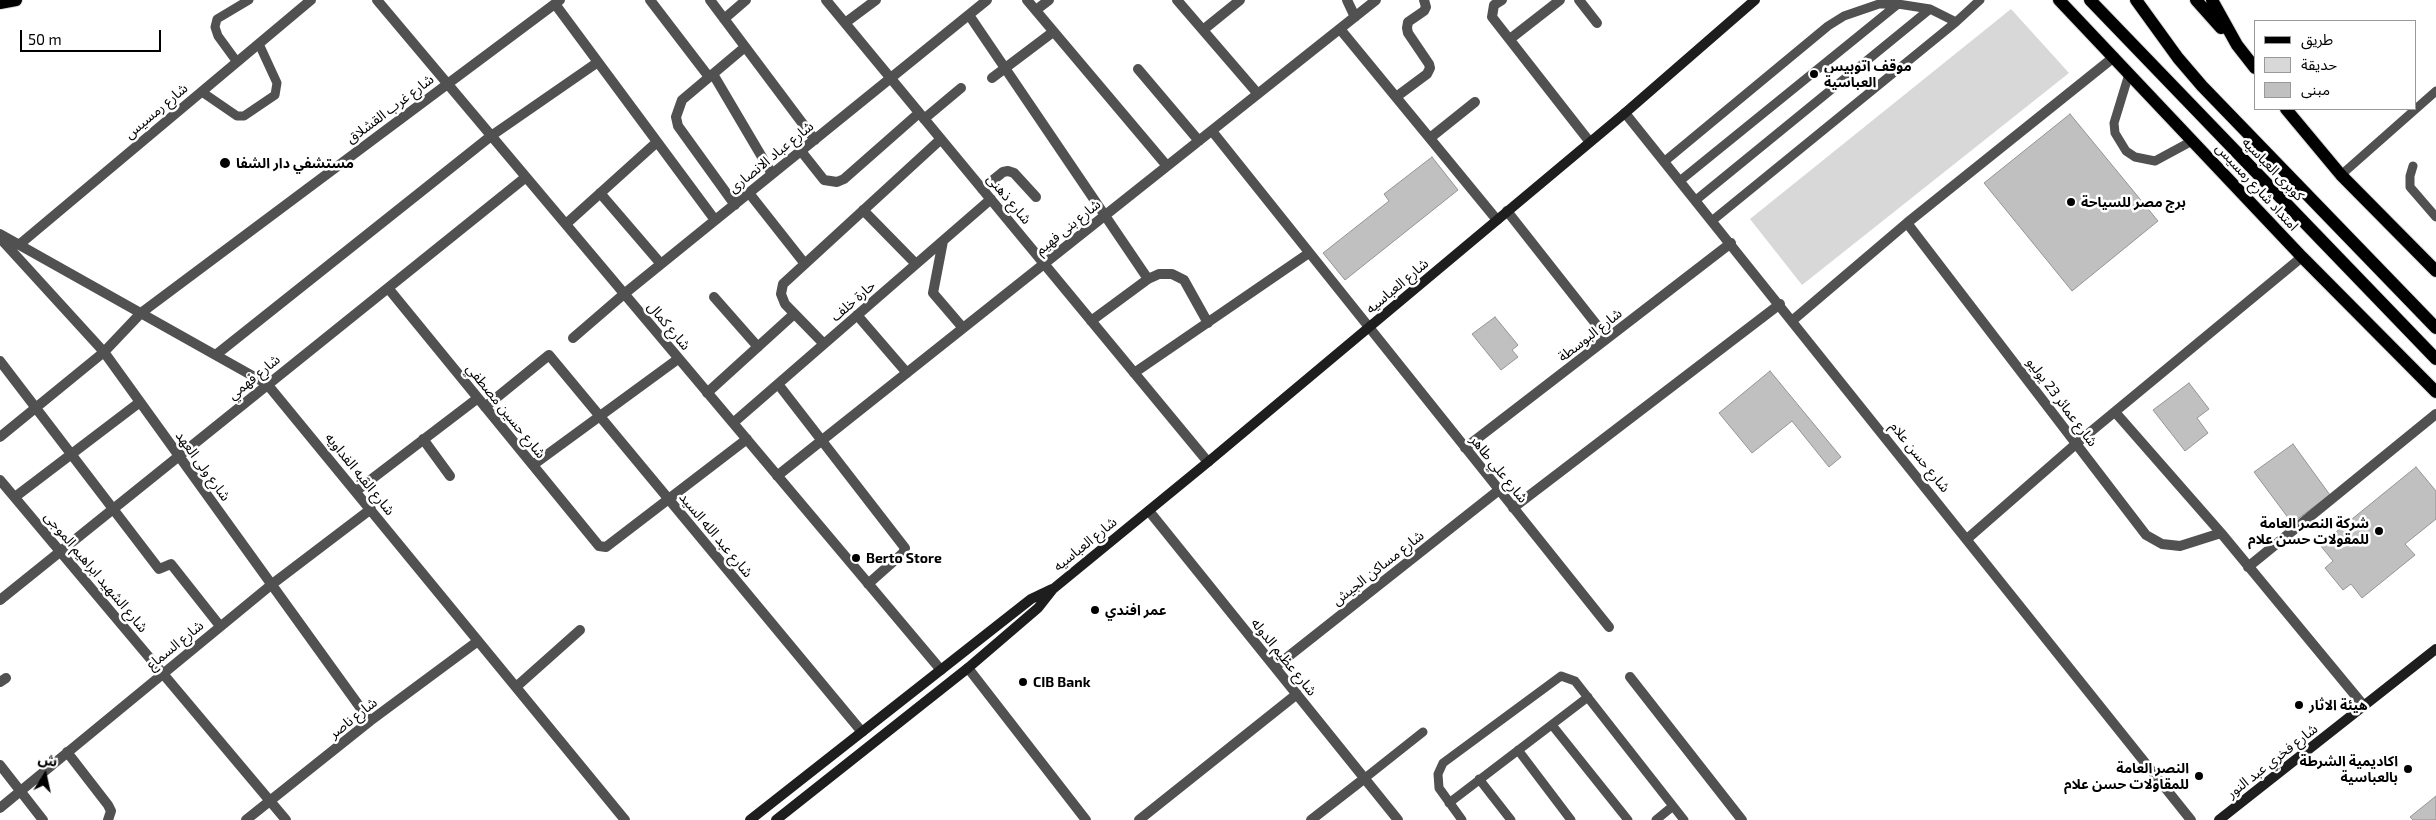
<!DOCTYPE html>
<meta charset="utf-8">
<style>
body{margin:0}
#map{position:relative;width:2436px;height:820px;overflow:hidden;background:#fff;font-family:"Exo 2","Noto Sans Arabic",sans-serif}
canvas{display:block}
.legend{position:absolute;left:2254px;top:20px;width:162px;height:90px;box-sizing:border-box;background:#fff;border:1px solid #999;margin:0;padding:6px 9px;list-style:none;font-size:15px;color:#000}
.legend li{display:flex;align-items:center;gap:10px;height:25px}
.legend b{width:25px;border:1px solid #999}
.north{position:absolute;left:20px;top:750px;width:50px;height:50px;-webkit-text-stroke:4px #fff;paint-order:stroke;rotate:10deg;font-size:14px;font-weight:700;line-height:20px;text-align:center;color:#000}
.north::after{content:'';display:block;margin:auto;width:18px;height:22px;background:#000;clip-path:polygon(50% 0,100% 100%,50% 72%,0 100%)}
.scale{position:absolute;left:20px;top:30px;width:141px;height:22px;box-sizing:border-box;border:2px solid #000;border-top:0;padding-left:6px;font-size:15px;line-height:18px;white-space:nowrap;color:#000;-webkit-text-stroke:4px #fff;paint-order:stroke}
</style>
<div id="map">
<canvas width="2436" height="820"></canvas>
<ul class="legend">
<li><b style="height:6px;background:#000"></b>طريق</li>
<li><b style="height:14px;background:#d8d8d8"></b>حديقة</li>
<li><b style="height:14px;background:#c0c0c0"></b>مبنى</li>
</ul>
<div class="north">ش</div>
<div class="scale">50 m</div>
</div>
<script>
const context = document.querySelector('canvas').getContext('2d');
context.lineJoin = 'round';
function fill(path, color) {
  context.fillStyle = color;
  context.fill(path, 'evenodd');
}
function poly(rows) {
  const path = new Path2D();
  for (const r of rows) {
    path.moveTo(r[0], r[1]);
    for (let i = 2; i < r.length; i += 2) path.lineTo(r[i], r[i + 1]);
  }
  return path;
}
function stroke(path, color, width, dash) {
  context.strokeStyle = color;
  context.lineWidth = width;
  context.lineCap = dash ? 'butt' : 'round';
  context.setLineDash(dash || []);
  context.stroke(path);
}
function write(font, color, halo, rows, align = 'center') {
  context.font = font + ' "Exo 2","Noto Sans Arabic",sans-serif';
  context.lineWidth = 5;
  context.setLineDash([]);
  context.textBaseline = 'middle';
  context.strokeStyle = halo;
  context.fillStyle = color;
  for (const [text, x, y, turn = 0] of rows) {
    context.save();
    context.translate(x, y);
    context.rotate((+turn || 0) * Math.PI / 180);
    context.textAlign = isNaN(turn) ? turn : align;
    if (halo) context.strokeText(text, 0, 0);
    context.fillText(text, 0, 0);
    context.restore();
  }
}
fill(poly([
 [2011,9,2069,73,1802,285,1750,219]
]), '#d8d8d8');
const building = poly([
 [2070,114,2158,221,2072,291,1984,183,2070,114],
 [1432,157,1458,190,1345,280,1323,253,1389,201,1384,194,1432,157],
 [1495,317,1518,345,1512,350,1518,357,1501,370,1472,334,1495,317],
 [1770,371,1841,457,1829,467,1792,421,1752,453,1719,413,1770,371],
 [2189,383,2209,409,2197,418,2208,433,2185,451,2153,410,2189,383],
 [2293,444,2330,495,2292,523,2254,472,2293,444],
 [2416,467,2436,491,2436,519,2405,544,2415,555,2362,598,2351,584,2343,590,2325,568,2333,561,2320,545,2416,467],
 [2436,796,2436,820,2413,820,2410,817,2436,796]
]);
fill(building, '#c0c0c0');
stroke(building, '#959595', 1);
const primary = poly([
 [2059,0,2302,257,2436,392],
 [2090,0,2436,359],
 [2136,0,2178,58,2202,86,2436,328],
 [2196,0,2221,28],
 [2212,0,2237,45,2255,68],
 [0,3,16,0],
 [2286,109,2341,175,2436,271]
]);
stroke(primary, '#dbdbdb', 14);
stroke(poly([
 [237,62,218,36,215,27,217,19,249,0],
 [2129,74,2114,123,2115,133,2126,151,2135,157,2155,161,2192,141],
 [202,92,237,116,244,116,275,95,277,83,259,44],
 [1665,161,1828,26,1844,16,1879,4,1898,4,1930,9,1956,22],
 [2413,166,2410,176,2410,187,2436,217],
 [2341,175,2436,91],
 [1681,180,1898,4],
 [1696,200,1930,9],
 [1713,220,1956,22,1980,0],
 [1552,725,1628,820],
 [1518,750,1571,820],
 [1365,778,1423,732],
 [1479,779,1511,820],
 [1449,803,1588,697],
 [1462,820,1439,788,1438,774,1443,763,1561,676,1575,681,1684,820],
 [1656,820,1673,806]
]), '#515151', 9);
stroke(poly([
 [377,0,941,670],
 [650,0,709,77],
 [710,0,815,140],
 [826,0,1208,462],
 [1027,0,1167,166],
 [1177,0,1258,94],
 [1347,0,1355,17],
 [1502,0,1494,5,1492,17,1589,141],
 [1579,0,1597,23],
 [555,4,715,220],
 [1036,10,1049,0],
 [969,15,1148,279],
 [724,19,746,0],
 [845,23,876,0],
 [1340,29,1497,220],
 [1203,30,1240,0],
 [1510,39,1560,0],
 [1138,69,1199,141],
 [713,74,772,174],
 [992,78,1053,32],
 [1396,97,1427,74,1430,68,1429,64,1408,33,1407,28,1408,22,1424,11,1426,7,1424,0],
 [1625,113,2191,820],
 [924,119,961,88],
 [1212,131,1609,627],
 [1430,138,1475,102],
 [801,151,824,180,837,182,844,179,919,113],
 [982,189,1003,172,1008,171,1014,173,1036,197],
 [600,193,661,264],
 [749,193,805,264],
 [735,205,678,126,676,117,682,100,745,47],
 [863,210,916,264],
 [1507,211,1607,338],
 [1907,223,2146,535,2162,544,2180,546,2221,533],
 [566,224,657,142],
 [0,234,267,384,625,820],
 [0,238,104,352,370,721],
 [943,241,933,293,963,328],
 [20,244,311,0],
 [388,288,599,546,606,547,747,439],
 [714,297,758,347],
 [857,315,907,373],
 [1793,320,1907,223,2114,57],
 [1091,321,1148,279,1159,274,1172,274,1184,280,1208,323],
 [573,338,624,294,987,0],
 [824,344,785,304,781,294,783,284,941,139],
 [217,354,491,136,598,62],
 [0,361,159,569,171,564,220,626],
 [1134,373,1309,253],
 [778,384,905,548,903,553,868,584],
 [707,393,794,314],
 [485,407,549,355,862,732],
 [2115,412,2221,533,2364,706],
 [733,423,991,199],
 [0,437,104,352,141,313,560,0],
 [423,439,450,476],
 [1465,448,1731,243],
 [533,465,678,359],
 [777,476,1376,0],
 [0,480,286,820],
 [356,491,478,398],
 [15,497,140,402],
 [1513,508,1780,304],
 [1149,511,1398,820],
 [1967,539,2077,443,2302,257],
 [2248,567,2436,414],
 [0,600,526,177],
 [1275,667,1499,490],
 [968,668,1086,820],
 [1630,677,1742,820],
 [0,682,6,678],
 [516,687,580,630],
 [67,752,108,805,111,811,108,820],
 [0,765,43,820],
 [0,808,271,585,371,509],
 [246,820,370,721,478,641],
 [1139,820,1297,694],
 [1311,820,1365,778]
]), '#515151', 10);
stroke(poly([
 [750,820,1031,599,1052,589],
 [776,820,968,668,1038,608,1053,589,1208,462,1625,113,1755,0],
 [2219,820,2436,649]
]), '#1e1e1e', 10);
stroke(primary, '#000', 12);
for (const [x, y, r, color] of [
 [1814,74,5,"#000"],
 [225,163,6,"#000"],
 [2071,202,5,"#000"],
 [2379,531,5,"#000"],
 [856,558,5,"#000"],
 [1095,610,5,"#000"],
 [1023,682,5,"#000"],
 [2299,705,5,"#000"],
 [2408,769,5,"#000"],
 [2199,776,5,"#000"]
]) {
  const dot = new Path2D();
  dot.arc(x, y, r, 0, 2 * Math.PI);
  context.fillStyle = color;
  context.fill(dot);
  stroke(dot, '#fff', 2);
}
write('bold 14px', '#000', '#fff', [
 ["موقف اتوبيس",1824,66],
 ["العباسية",1824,82],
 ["مستشفي دار الشفا",236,163],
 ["برج مصر للسياحة",2081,202],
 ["شركة النصر العامة",2369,523,"right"],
 ["للمقولات حسن علام",2369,539,"right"],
 ["Berto Store",866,558],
 ["عمر افندي",1105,610],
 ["CIB Bank",1033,682],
 ["هيئة الاثار",2309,705],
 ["اكاديمية الشرطة",2398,761,"right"],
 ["بالعباسية",2398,777,"right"],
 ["النصر العامة",2189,768,"right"],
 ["للمقاولات حسن علام",2189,784,"right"]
], 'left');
write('14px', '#000', '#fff', [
 ["شارع غرب القشلاق",390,109,-37],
 ["شارع رمسيس",156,111,-40],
 ["شارع عباد الانصارى",771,157,-39],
 ["كوبرى العباسيه",2273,169,46],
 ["امتداد شارع رمسيس",2257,187,47],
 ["شارع ذهنى",1009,199,50],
 ["شارع بنى فهيم",1068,227,-39],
 ["شارع العباسيه",1397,286,-40],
 ["حارة خلف",853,301,-41],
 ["شارع كمال",669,326,50],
 ["شارع البوسطة",1590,335,-38],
 ["شارع فهمي",254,377,-39],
 ["شارع عمائر 23 يوليو",2062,402,53],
 ["شارع حسين مصطفي",506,411,51],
 ["شارع حسن علام",1920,457,51],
 ["شارع ولى العهد",203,466,54],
 ["شارع علي طاهر",1499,469,51],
 ["شارع القبه الفداويه",360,474,51],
 ["شارع عبد الله السيد",716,535,50],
 ["شارع العباسيه",1085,544,-39],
 ["شارع مساكن الجيش",1378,568,-38],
 ["شارع الشهيد ابراهيم الموجى",96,572,50],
 ["شارع السماع",175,645,-39],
 ["شارع عظيم الدوله",1284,657,51],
 ["شارع ناصر",353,718,-38],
 ["شارع فخري عبد النور",2272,761,-38]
]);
</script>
